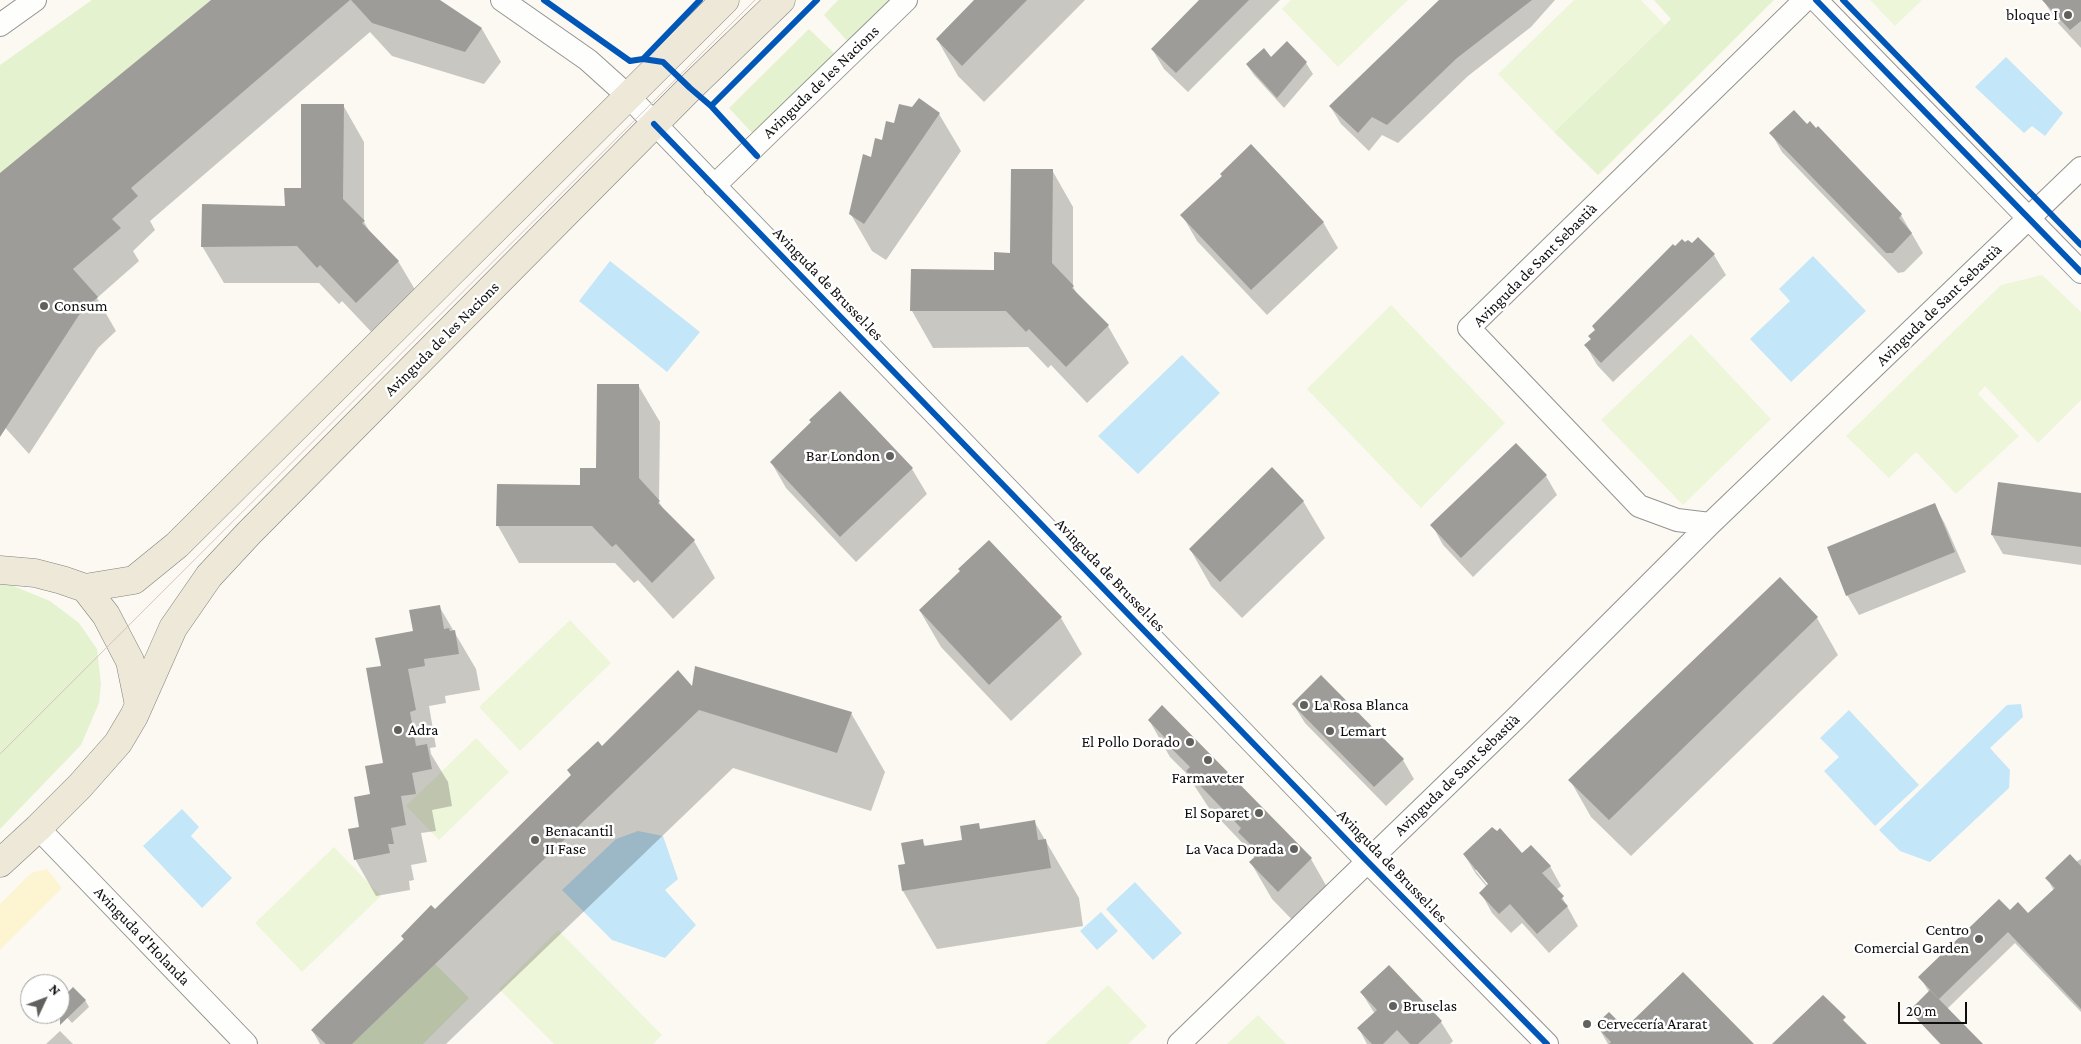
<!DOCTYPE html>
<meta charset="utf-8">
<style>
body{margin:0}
#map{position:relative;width:2081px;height:1044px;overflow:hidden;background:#fbf9f2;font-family:"Crimson Pro",serif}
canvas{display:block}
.north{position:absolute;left:20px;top:974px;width:50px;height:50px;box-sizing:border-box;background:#fff;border:1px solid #9e9e9e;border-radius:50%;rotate:47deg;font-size:14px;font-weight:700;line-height:20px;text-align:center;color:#0d0d0d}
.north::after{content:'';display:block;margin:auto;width:18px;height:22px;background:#60605d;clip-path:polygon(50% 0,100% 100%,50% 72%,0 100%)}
.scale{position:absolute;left:1898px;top:1002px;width:69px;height:22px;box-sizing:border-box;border:2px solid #0d0d0d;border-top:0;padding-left:6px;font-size:15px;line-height:18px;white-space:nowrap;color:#0d0d0d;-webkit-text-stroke:4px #fff;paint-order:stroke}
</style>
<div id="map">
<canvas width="2081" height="1044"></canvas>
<div class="north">N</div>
<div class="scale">20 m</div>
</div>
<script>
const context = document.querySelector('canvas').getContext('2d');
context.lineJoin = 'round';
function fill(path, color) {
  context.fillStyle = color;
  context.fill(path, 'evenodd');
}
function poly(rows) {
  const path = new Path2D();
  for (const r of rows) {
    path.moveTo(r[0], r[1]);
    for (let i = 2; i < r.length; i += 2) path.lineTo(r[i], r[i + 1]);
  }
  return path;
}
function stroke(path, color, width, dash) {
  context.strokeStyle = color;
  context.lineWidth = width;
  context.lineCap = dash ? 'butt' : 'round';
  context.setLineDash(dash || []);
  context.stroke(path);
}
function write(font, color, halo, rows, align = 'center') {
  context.font = font + ' "Crimson Pro",serif';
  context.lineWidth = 5;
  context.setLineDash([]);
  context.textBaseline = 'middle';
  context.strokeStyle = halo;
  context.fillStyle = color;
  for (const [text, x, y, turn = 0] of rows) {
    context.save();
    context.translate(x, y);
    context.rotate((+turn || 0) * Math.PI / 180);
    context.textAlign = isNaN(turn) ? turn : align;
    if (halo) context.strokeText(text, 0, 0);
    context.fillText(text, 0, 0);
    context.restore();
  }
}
fill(poly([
 [92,0,211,0,0,174,0,65],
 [838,0,891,0,849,43,824,15],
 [1654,0,1774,0,1598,175,1554,132,1671,19],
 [809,29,836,55,754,135,729,108],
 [0,584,11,585,50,601,79,623,97,649,101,684,99,703,81,745,0,829],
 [435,964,469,998,423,1044,352,1044]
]), '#e4f2d0');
fill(poly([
 [47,869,62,888,0,950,0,904,31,873]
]), '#fdf4d1');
fill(poly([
 [1291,0,1408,0,1338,67,1282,9],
 [1574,0,1641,0,1665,25,1554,132,1498,74],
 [1870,0,1922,0,1895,26],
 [2042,275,2081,312,2081,400,2038,443,1985,386,1978,394,2019,436,1956,494,1916,452,1889,478,1846,436,2001,285],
 [1391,305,1505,423,1421,508,1307,389],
 [1691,334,1771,419,1683,505,1601,420],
 [570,620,611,663,520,751,479,707],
 [476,738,509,772,439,840,406,806],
 [334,847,381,896,302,972,255,923],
 [558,930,662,1035,653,1044,554,1044,499,989],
 [1108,985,1147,1026,1128,1044,1045,1044],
 [1258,1015,1286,1044,1227,1044]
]), '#eef6da');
fill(poly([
 [2006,57,2063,113,2045,136,2032,126,2024,133,1975,87],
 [1813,256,1866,311,1791,382,1750,339,1790,301,1779,289],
 [610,261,700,332,667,372,579,301],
 [1182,355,1220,393,1138,474,1098,436],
 [2021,704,2023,717,1990,748,2010,770,2009,788,1930,862,1900,851,1879,830,2007,705],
 [1849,710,1919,785,1875,826,1824,771,1839,757,1820,738],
 [182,809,199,827,191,836,232,878,202,908,143,846],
 [638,831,663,836,678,879,665,890,696,925,665,958,612,940,562,890,616,839],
 [1135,882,1182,933,1153,960,1106,909],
 [1101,912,1118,931,1097,950,1080,931]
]), '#c4e6f9');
fill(poly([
 [213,0,438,0,482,29,501,62,484,84,392,56,370,32,150,221,155,230,133,251,139,261,97,298,116,331,98,348,29,454,0,422,0,187],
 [976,0,1085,0,984,102,958,76,937,39],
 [1200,0,1280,0,1188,92,1164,69,1152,49],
 [1441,0,1555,0,1531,27,1468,76,1398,143,1382,135,1369,151,1341,124,1330,106],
 [2048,0,2081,0,2081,48,2057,22,2045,3],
 [1287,43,1306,63,1313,74,1284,108,1254,75,1247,65,1271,59],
 [919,100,939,114,961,151,886,260,872,251,850,213,872,158,895,125,913,109],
 [343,105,364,142,364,222,370,232,398,261,420,298,378,339,342,301,339,304,319,283,224,283,202,246,286,207,302,189],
 [1807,126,1816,129,1818,128,1901,215,1923,253,1904,272,1898,273,1782,152,1771,133],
 [1052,170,1073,207,1073,287,1079,297,1108,326,1129,363,1087,403,1051,365,1048,368,1028,347,933,348,912,311,995,271,1012,254],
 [1182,215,1323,222,1338,248,1267,315,1197,241],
 [1698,238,1714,255,1726,275,1613,382,1597,365,1586,346,1592,340,1590,337,1675,247,1685,244,1691,245],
 [638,385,660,422,659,502,665,512,694,541,715,578,673,619,638,580,634,583,615,563,519,563,498,526,581,487,598,469],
 [812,423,912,469,927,494,856,562,786,488,771,462],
 [1546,476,1557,495,1473,577,1443,545,1432,525],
 [2081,494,2081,565,2003,554,1992,535],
 [1303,501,1325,538,1242,618,1211,586,1190,549],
 [1934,504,1945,524,1966,572,1859,615,1847,595,1828,548],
 [961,572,1061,618,1082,654,1011,721,941,647,920,611],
 [439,606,476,669,480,690,445,696,446,703,429,706,436,747,430,748,431,754,448,782,452,806,432,810,436,831,421,833,427,862,411,865,414,880,409,881,410,890,376,896,355,859,361,828,371,795,384,764,382,667],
 [1817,618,1838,655,1631,856,1591,817,1570,780],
 [693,689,851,713,885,772,871,811,733,768,446,1044,320,1044,312,1030,404,940,402,936,435,911,602,748],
 [1293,704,1403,760,1414,779,1386,806,1305,723],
 [1162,707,1311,859,1332,896,1300,928,1272,899,1251,863,1255,859,1251,852,1209,808,1186,773,1170,757,1149,720],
 [1034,821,1079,898,1083,926,937,949,903,891,906,865,922,841,926,847,964,841,978,825,981,830],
 [1464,854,1522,855,1550,866,1561,886,1556,890,1562,897,1578,926,1549,953,1522,923,1511,933,1492,913,1481,893,1487,887,1476,874],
 [1475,870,1478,870,1493,888,1491,890],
 [2081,859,2081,1012,2015,943,1947,1009,1981,1044,1940,1044,1910,1011,1929,992,1920,977,2010,912,2028,914,2054,891,2047,878],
 [1389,966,1441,1022,1453,1041,1450,1044,1367,1044,1359,1029,1375,1014,1361,992],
 [85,1000,89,1007,72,1023,60,1010,60,1001],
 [1597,1025,1625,1030,1752,1044,1608,1044],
 [60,1031,73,1044,46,1044]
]), '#0003');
fill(poly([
 [211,0,350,0,131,188,138,196,112,219,121,228,73,269,98,297,79,315,0,437,0,173],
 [351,0,440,0,482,28,465,52,372,23],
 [974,0,1027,0,962,66,936,39],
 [1199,0,1249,0,1176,73,1151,49],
 [1439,0,1532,0,1457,58,1387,125,1372,117,1358,133,1329,106],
 [2042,0,2081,0,2081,21,2070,30],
 [1287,41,1307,62,1277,98,1246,64,1264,48,1271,57],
 [919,98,940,113,864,224,849,214,863,154,871,157,875,138,882,140,886,121,894,123,899,104,912,107],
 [301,104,344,104,343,199,365,221,362,223,399,261,356,303,320,265,317,268,297,246,201,247,202,204,285,206,284,188,301,188],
 [1794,110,1807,124,1810,121,1816,128,1818,126,1902,214,1899,218,1912,233,1893,253,1886,253,1769,133],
 [1251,144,1324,222,1251,290,1180,215,1222,176,1220,174],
 [1011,169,1053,169,1052,263,1074,286,1072,288,1109,325,1066,367,1029,329,1026,332,1006,311,910,311,911,269,994,270,994,252,1010,253],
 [1698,237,1715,254,1601,363,1584,345,1591,339,1588,336,1595,330,1592,326,1673,244,1675,246,1682,239,1685,242,1688,240,1692,243],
 [597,384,639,384,639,478,660,501,658,503,695,540,652,583,616,544,612,547,592,526,496,526,497,484,580,485,580,468,596,468],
 [840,391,913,468,840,537,770,462,811,422,809,420],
 [1516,443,1547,475,1461,558,1430,525],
 [1272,467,1304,501,1220,582,1189,549],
 [1998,482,2081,493,2081,547,1991,535],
 [1935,503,1955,552,1846,596,1827,547],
 [989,540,1062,617,989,685,919,610,960,571,958,569],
 [1780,577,1818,617,1609,820,1568,780],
 [440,605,444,629,449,628,450,631,455,630,459,654,424,659,425,666,408,669,416,710,410,712,416,746,427,744,432,769,412,773,416,794,401,796,406,825,391,828,394,844,388,844,390,853,354,860,348,829,359,827,354,797,370,794,365,766,383,763,366,668,381,666,375,638,413,631,409,610],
 [695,666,852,712,837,753,699,710,352,1044,326,1044,311,1030,404,939,401,936,431,905,435,909,571,775,567,770,598,741,602,746,678,670,692,686],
 [1321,675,1404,759,1374,787,1292,704],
 [1162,705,1312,858,1278,892,1249,862,1259,853,1238,832,1241,828,1186,771,1190,767,1170,747,1172,745,1148,720],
 [1035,820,1038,840,1046,839,1051,868,902,891,898,865,905,864,901,843,923,839,924,846,962,840,960,826,979,823,980,829],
 [1492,827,1497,831,1500,828,1522,853,1531,845,1551,866,1542,873,1564,896,1561,899,1568,906,1537,934,1510,904,1499,914,1479,893,1488,884,1463,854],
 [2070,854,2081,866,2081,1009,2008,932,1939,999,1918,977,1999,899,2010,910,2018,902,2028,913,2055,888,2045,878],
 [1389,965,1442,1021,1418,1044,1410,1044,1397,1030,1383,1044,1372,1044,1357,1028,1377,1010,1360,992],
 [1683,972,1754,1044,1609,1044,1611,1042,1595,1025,1609,1012,1625,1028],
 [73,987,86,1000,60,1025,60,1000],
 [1930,990,1983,1044,1941,1044,1909,1011],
 [1823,995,1846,1017,1843,1020,1867,1044,1772,1044]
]), '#9e9c98');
const minor = poly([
 [502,0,588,60,628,96,1367,861,1547,1044],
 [1816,0,2081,272],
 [0,25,35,0],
 [714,186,906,0],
 [1710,524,1677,520,1639,506,1469,328,1805,0],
 [38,828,246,1044],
 [1179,1044,1515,719,1710,524,2081,168]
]);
const major = poly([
 [0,570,35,573,62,580,85,588,106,615,130,661,139,705],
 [85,588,134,580,177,545,725,0],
 [0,863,38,828,80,786,118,743,134,716,173,628,209,576,249,533,690,88,781,0]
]);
stroke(minor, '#949390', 24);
stroke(major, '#81817d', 29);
stroke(minor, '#fefefd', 22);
stroke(major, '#ede8d8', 28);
stroke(poly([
 [0,754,755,0]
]), '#d9c3c3', 1);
stroke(poly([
 [544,0,630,61,643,59,700,0],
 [1816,0,2081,272],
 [1843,0,2081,245],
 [643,59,663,62,690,88,711,106],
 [654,124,1367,861,1547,1044],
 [757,156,711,106,817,0]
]), '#0057b8', 6);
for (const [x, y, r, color] of [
 [2068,15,5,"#60605d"],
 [44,306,5,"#60605d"],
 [890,456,5,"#60605d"],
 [1304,705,5,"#60605d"],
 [398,730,5,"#60605d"],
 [1330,731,5,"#60605d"],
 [1190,742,5,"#60605d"],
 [1208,760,5,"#60605d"],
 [1259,813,5,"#60605d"],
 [535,840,5,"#60605d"],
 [1294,849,5,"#60605d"],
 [1979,939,5,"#60605d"],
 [1393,1006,5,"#60605d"],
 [1587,1024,5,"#60605d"]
]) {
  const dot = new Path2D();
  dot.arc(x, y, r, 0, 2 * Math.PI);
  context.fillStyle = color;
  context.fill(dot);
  stroke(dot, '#fff', 2);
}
write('16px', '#0d0d0d', '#fff', [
 ["bloque I",2058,15,"right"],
 ["Consum",54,306],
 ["Bar London",880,456,"right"],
 ["La Rosa Blanca",1314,705],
 ["Adra",408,730],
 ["Lemart",1340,731],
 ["El Pollo Dorado",1180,742,"right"],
 ["Farmaveter",1208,778,"center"],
 ["El Soparet",1249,813,"right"],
 ["Benacantil",545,831],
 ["II Fase",545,849],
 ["La Vaca Dorada",1284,849,"right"],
 ["Centro",1969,930,"right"],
 ["Comercial Garden",1969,948,"right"],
 ["Bruselas",1403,1006],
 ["Cervecería Ararat",1597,1024]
], 'left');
write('16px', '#0d0d0d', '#fff', [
 ["Avinguda de les Nacions",821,82,-44],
 ["Avinguda de Sant Sebastià",1535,265,-45],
 ["Avinguda de Brussel·les",828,284,46],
 ["Avinguda de Sant Sebastià",1939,305,-44],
 ["Avinguda de les Nacions",442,339,-45],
 ["Avinguda de Brussel·les",1110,575,46],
 ["Avinguda de Sant Sebastià",1457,775,-44],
 ["Avinguda de Brussel·les",1392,866,46],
 ["Avinguda d'Holanda",142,936,46]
]);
</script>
